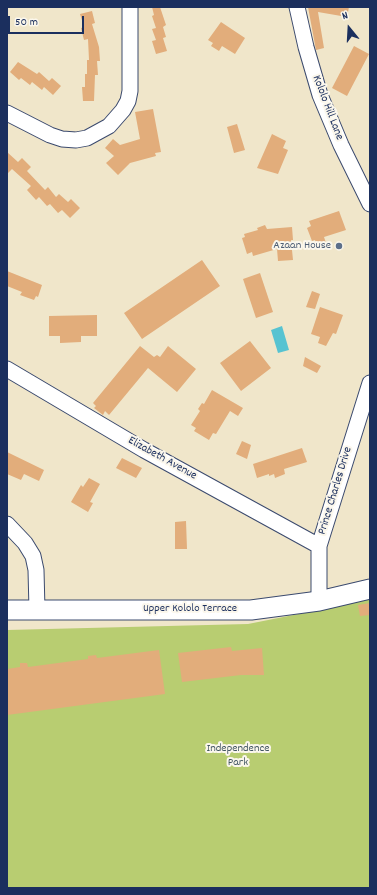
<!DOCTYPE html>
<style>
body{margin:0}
#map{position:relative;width:377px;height:895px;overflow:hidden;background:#f0e6ca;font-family:Dekko,sans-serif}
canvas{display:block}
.frame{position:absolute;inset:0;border:8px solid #1b2f5e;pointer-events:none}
.north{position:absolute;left:329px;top:8px;width:40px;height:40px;-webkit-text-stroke:3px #fbf7ec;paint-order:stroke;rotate:342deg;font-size:11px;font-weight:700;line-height:16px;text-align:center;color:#1b2f5e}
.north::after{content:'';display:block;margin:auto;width:14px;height:18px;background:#1b2f5e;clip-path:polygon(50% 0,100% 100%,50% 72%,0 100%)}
.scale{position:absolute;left:8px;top:16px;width:76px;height:18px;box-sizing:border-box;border:2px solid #1b2f5e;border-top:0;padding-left:5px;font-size:12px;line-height:14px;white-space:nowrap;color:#1b2f5e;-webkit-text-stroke:3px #fbf7ec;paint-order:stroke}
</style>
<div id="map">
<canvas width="377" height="895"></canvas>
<div class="frame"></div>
<div class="north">N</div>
<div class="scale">50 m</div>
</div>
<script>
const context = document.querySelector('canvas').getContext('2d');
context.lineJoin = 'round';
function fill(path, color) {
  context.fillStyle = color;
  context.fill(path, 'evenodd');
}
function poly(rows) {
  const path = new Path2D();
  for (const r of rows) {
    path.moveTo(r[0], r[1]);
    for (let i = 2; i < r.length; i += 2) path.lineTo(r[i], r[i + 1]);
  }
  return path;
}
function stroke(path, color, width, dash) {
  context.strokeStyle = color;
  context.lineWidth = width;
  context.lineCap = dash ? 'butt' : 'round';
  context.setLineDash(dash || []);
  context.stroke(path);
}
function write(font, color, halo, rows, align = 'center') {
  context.font = font + ' Dekko,sans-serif';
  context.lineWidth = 4;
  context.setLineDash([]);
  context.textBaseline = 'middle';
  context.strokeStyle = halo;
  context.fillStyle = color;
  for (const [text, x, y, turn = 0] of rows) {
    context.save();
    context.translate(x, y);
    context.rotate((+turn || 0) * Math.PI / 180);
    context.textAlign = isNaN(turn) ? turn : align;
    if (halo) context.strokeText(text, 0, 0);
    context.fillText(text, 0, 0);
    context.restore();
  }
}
fill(poly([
 [370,598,370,888,7,888,7,630,248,624,334,607]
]), '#b8cd71');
fill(poly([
 [282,326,289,350,278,353,271,330]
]), '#57c3d1');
fill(poly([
 [152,7,160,7,166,25,163,27,166,37,163,38,167,51,156,54,152,41,156,40,152,29,156,28,152,16,154,15],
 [308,7,349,7,347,17,318,12,324,48,316,50],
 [92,11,95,23,92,24,99,47,100,61,97,61,98,75,95,75,94,101,83,101,82,87,85,87,85,74,87,74,87,60,89,60,88,39,84,40,81,28,84,27,80,14],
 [221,22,245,38,235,54,222,46,219,51,211,46,213,43,208,40],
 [354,46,369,54,347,96,332,88],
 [18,62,37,74,39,72,49,81,52,78,61,86,53,95,44,87,42,90,32,82,30,85,21,78,19,80,10,72],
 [153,109,161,152,155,153,156,156,130,163,118,175,106,163,114,156,105,148,113,139,120,145,140,139,135,112],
 [237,124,245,150,234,153,227,127],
 [272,134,286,141,283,148,288,150,278,174,257,168],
 [7,152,18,162,22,158,31,167,27,171,45,190,48,187,56,197,59,194,68,202,71,199,80,208,70,218,62,210,58,213,50,204,47,206,39,197,36,200,27,190,31,186,12,169,7,174],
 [339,211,346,230,324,237,326,243,317,246,315,240,312,241,307,228,311,226,309,221],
 [265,225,267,229,292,227,293,240,291,240,293,260,278,261,277,249,253,256,252,252,247,254,242,238,245,237,244,234,258,230,257,228],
 [202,260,220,286,142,339,124,313],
 [7,271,42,285,38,297,36,296,34,300,20,295,22,292,7,286],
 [260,273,273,312,256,318,243,279],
 [312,291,320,294,315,309,306,307],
 [320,307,343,315,336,334,333,333,326,346,318,343,320,337,311,334],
 [97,315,97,336,81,336,81,342,60,343,60,336,49,336,49,316],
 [250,341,271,368,241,391,220,363],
 [140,346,154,357,157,355,160,357,168,346,196,369,177,392,148,368,109,415,105,411,103,415,94,408,96,406,93,403],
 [305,357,321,366,317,373,303,366],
 [212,390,243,408,238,416,230,411,216,434,213,433,209,440,194,431,196,428,191,425,200,411,198,409,202,403,204,404],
 [242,441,251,445,247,459,236,454],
 [302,448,307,462,284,469,285,474,275,478,274,474,269,476,269,474,257,478,253,464],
 [7,452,44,470,39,481,24,474,21,480,7,474],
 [122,458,142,468,136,478,116,468],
 [89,478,100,484,90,502,93,503,88,512,71,502,81,485,83,487],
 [186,521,187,549,175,549,175,522],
 [370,603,370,615,360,616,358,605],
 [231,647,232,651,262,648,264,675,241,675,182,682,178,653],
 [159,650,165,694,7,715,7,669,20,667,20,663,27,663,28,667,88,659,88,656,96,655,97,658]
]), '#e2ad7b');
const minor = poly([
 [297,7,306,47,320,95,341,145,370,204],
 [7,113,50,135,62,139,76,140,87,138,109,126,123,110,128,101,130,91,130,7],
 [7,369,144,450,319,546],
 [7,524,25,543,33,556,36,570,37,610],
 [319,601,319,546,370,383]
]);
const major = poly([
 [7,610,251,610,319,601,370,589]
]);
stroke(minor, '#3b4a6e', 17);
stroke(major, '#3b4a6e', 21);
stroke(minor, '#fff', 15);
stroke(major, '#fff', 19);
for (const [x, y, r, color] of [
 [339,246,4,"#5c6f8a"]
]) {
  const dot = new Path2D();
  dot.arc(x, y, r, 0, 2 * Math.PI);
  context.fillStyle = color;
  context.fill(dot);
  stroke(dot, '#fbf7ec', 1.5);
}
write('12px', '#1b2f5e', '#fbf7ec', [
 ["Kololo Hill Lane",327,108,69],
 ["Elizabeth Avenue",162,459,29],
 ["Prince Charles Drive",336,491,-73],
 ["Upper Kololo Terrace",190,609]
]);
write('12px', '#4e5e75', '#fbf7ec', [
 ["Azaan House",331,246]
], 'right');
write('12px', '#425663', '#fbf7ec', [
 ["Independence",238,749],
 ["Park",238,763]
]);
</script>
